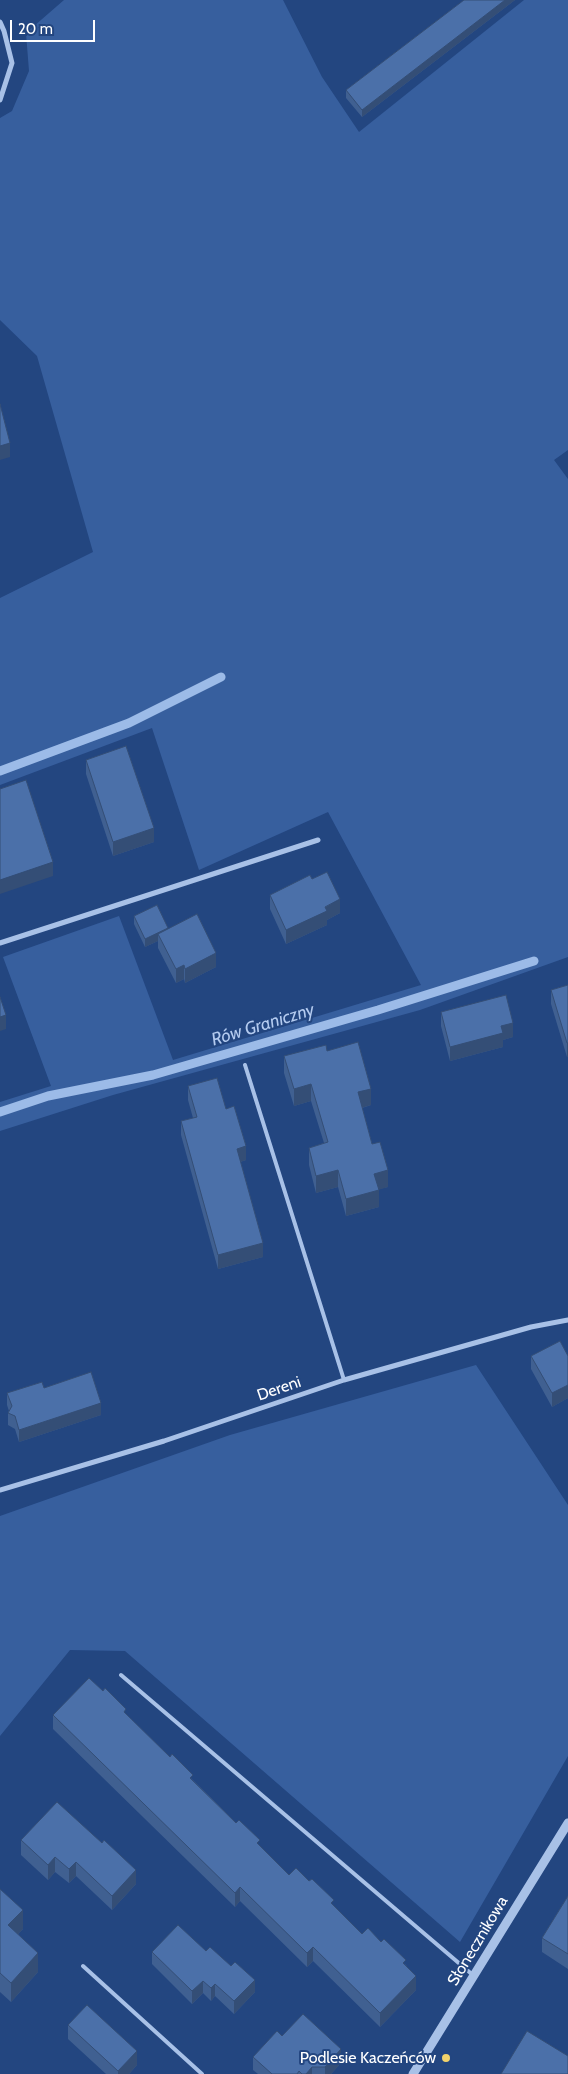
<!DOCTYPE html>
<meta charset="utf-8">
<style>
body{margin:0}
#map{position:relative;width:568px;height:2074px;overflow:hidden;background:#234680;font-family:Cabin,sans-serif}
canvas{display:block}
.scale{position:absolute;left:10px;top:20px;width:85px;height:22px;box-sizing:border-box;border:2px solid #fff;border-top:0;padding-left:6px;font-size:15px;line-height:18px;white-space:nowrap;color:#fff;-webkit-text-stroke:4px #234680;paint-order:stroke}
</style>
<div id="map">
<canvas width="568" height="2074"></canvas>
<div class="scale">20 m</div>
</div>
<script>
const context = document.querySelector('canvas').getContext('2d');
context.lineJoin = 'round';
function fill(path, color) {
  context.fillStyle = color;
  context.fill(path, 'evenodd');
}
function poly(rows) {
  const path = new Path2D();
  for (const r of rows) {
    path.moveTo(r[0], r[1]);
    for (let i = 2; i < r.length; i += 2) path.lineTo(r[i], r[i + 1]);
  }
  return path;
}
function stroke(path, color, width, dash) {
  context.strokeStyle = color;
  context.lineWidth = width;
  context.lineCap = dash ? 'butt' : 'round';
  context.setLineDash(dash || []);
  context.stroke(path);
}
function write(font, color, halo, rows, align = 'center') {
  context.font = font + ' Cabin,sans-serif';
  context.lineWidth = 4;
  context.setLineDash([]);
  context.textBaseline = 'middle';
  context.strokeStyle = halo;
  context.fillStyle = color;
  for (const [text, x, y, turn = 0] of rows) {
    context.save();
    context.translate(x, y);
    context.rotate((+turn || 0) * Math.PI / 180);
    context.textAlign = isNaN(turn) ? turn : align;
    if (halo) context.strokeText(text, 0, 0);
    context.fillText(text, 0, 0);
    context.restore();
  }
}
fill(poly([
 [64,0,283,0,322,77,359,132,524,0,568,0,568,450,554,460,568,479,568,957,420,1010,113,1095,0,1131,0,1102,51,1086,3,957,119,916,173,1060,421,985,328,812,199,870,152,728,0,785,0,598,93,552,37,356,0,320,0,118,12,111,29,71,26,33],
 [476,1365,568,1505,568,1756,460,1942,125,1651,70,1650,0,1736,0,1516,230,1435]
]), '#375f9e');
stroke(poly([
 [0,771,129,723,221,677],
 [0,1112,48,1096,153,1075,378,1010,534,961]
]), '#9cbbe8', 9);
stroke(poly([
 [245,1065,344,1380],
 [121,1675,474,1976],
 [83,1966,202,2074]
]), '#a8c1e7', 4);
stroke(poly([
 [0,22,4,31,12,63,0,100],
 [0,943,318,840],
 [0,1490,164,1441,344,1380,531,1327,568,1320]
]), '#a8c1e7', 5);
stroke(poly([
 [413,2074,568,1823]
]), '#a8c1e7', 9);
fill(poly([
 [464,0,515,0,362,117,346,98,346,90],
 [86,760,154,842,113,856,86,774],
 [312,879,340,913,327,920,327,925,286,944,270,909,270,895],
 [134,916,168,929,216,967,185,983,184,979,176,983,158,948,158,941,145,947,134,924],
 [568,985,567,1057,551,1004,551,990],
 [441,1012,513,1037,503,1040,503,1047,450,1061,441,1026],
 [327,1051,371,1105,362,1108,372,1144,388,1187,379,1189,379,1207,346,1216,338,1187,316,1193,309,1165,309,1148,324,1143,311,1101,294,1106,284,1073,284,1056],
 [188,1086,226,1109,246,1160,240,1162,263,1257,218,1269,181,1135,181,1121,193,1118,188,1100],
 [531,1356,568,1356,568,1398,552,1407,531,1369],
 [44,1388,101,1415,19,1442,15,1429,8,1425,8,1413,9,1411,7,1405,7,1393],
 [126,1714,289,1875,334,1906,362,1934,406,1965,416,1990,380,2027,313,1961,307,1967,240,1901,235,1907,53,1729,53,1715],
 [21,1840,136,1884,112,1910,76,1876,69,1883,55,1872,48,1880,21,1855],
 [0,1889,23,1929,18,1934,38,1972,11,2002,0,1992],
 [568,1896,568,1969,542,1952,542,1938],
 [206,1951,255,1992,234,2014,215,1996,211,2001,203,1993,192,2004,152,1964,152,1952],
 [68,2025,137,2065,129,2074,106,2074,68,2039],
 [282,2036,341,2063,331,2074,258,2074,253,2070,253,2057]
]), '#406091');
fill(poly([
 [505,0,515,0,362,117,362,110],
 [10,443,10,457,0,460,0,446],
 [154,828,154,842,113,856,113,842],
 [53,862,53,876,0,894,0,880],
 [340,899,340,913,327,920,327,925,286,944,286,930],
 [168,928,158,934,158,941,145,947,145,939],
 [216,953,216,967,185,983,185,969],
 [184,965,184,979,176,983,176,969],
 [6,1015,6,1029,0,1031,0,1017],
 [513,1023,513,1037,503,1040,503,1047,450,1061,450,1047,501,1026],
 [567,1043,568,1043,568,1057,567,1057],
 [311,1084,311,1101,294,1106,294,1089],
 [371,1089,371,1105,358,1109,358,1092],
 [246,1146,246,1160,237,1163,237,1149],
 [338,1170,338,1187,316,1193,316,1176],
 [388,1170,388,1187,374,1191,374,1174],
 [379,1190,379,1207,346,1216,346,1199],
 [263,1243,263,1257,218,1269,218,1255],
 [568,1385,568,1398,552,1407,552,1393],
 [101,1403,101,1415,19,1442,19,1430],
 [55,1857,55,1872,48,1880,48,1865],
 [76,1862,76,1876,69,1883,69,1869],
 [136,1870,136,1884,112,1910,112,1896],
 [240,1887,240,1901,235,1907,235,1893],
 [23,1910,23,1929,8,1945,8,1925],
 [313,1947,313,1961,307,1967,307,1953],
 [38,1953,38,1972,11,2002,11,1983],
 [416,1976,416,1990,380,2027,380,2013],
 [255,1980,255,1992,234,2014,234,2001],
 [203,1981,203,1993,192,2004,192,1991],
 [215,1984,215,1996,211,2001,211,1988],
 [341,2049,341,2063,331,2074,325,2074,325,2067],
 [137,2051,137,2065,129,2074,118,2074,118,2071],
 [312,2067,312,2074,306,2074]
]), '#344e76');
const building = poly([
 [464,0,505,0,362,110,346,90,464,0],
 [0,404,10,443,0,446,0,404],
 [126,746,154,828,113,842,86,760,126,746],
 [26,780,53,862,0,880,0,789,26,780],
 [327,872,340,899,325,907,327,911,286,930,270,895,310,875,312,879,327,872],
 [157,905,168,928,145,939,134,916,157,905],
 [197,914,216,953,185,969,184,965,176,969,158,934,197,914],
 [568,985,568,1043,567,1043,551,990,568,985],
 [506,995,513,1023,501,1026,503,1033,450,1047,441,1012,506,995],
 [0,997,6,1015,0,1017,0,997],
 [358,1042,371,1089,358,1092,372,1144,380,1142,388,1170,374,1174,379,1190,346,1199,338,1170,316,1176,309,1148,328,1142,311,1084,294,1089,284,1056,326,1045,327,1051,358,1042],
 [217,1078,226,1109,234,1106,246,1146,237,1149,263,1243,218,1255,181,1121,197,1117,188,1086,217,1078],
 [560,1341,568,1356,568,1385,552,1393,531,1356,560,1341],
 [91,1372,101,1403,19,1430,15,1416,8,1413,12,1406,7,1393,42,1382,44,1388,91,1372],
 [89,1678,103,1691,105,1688,126,1709,124,1712,170,1757,172,1754,193,1775,190,1778,236,1823,239,1820,260,1840,257,1843,289,1875,296,1868,309,1881,312,1879,334,1900,331,1903,362,1934,368,1928,381,1942,384,1939,406,1960,403,1963,416,1976,380,2013,313,1947,307,1953,240,1887,235,1893,53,1715,89,1678],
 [57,1802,102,1843,104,1840,136,1870,112,1896,76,1862,69,1869,55,1857,48,1865,21,1840,57,1802],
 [0,1889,23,1910,8,1925,38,1953,11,1983,0,1973,0,1889],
 [568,1896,568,1954,542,1938,568,1896],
 [178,1925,206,1951,210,1947,231,1966,235,1962,255,1980,234,2001,215,1984,211,1988,203,1981,192,1991,152,1952,178,1925],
 [87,2005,137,2051,118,2071,68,2025,87,2005],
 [303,2014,341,2049,325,2067,312,2067,306,2074,302,2074,299,2071,297,2074,272,2074,253,2057,277,2031,282,2036,303,2014],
 [527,2031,568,2056,568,2074,501,2074,527,2031]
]);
fill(building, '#4b70a9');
stroke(building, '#344e76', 1);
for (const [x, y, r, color] of [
 [446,2058,5,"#f2d36b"]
]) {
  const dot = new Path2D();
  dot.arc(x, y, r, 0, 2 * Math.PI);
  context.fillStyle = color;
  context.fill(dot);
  stroke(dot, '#234680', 2);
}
write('16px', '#fff', '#234680', [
 ["Dereni",279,1389,-19],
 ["Słonecznikowa",478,1941,-59]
]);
write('16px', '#fff', '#234680', [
 ["Podlesie Kaczeńców",436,2058]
], 'right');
write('italic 18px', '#b4cbef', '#234680', [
 ["Rów Graniczny",263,1025,-17]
]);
</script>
